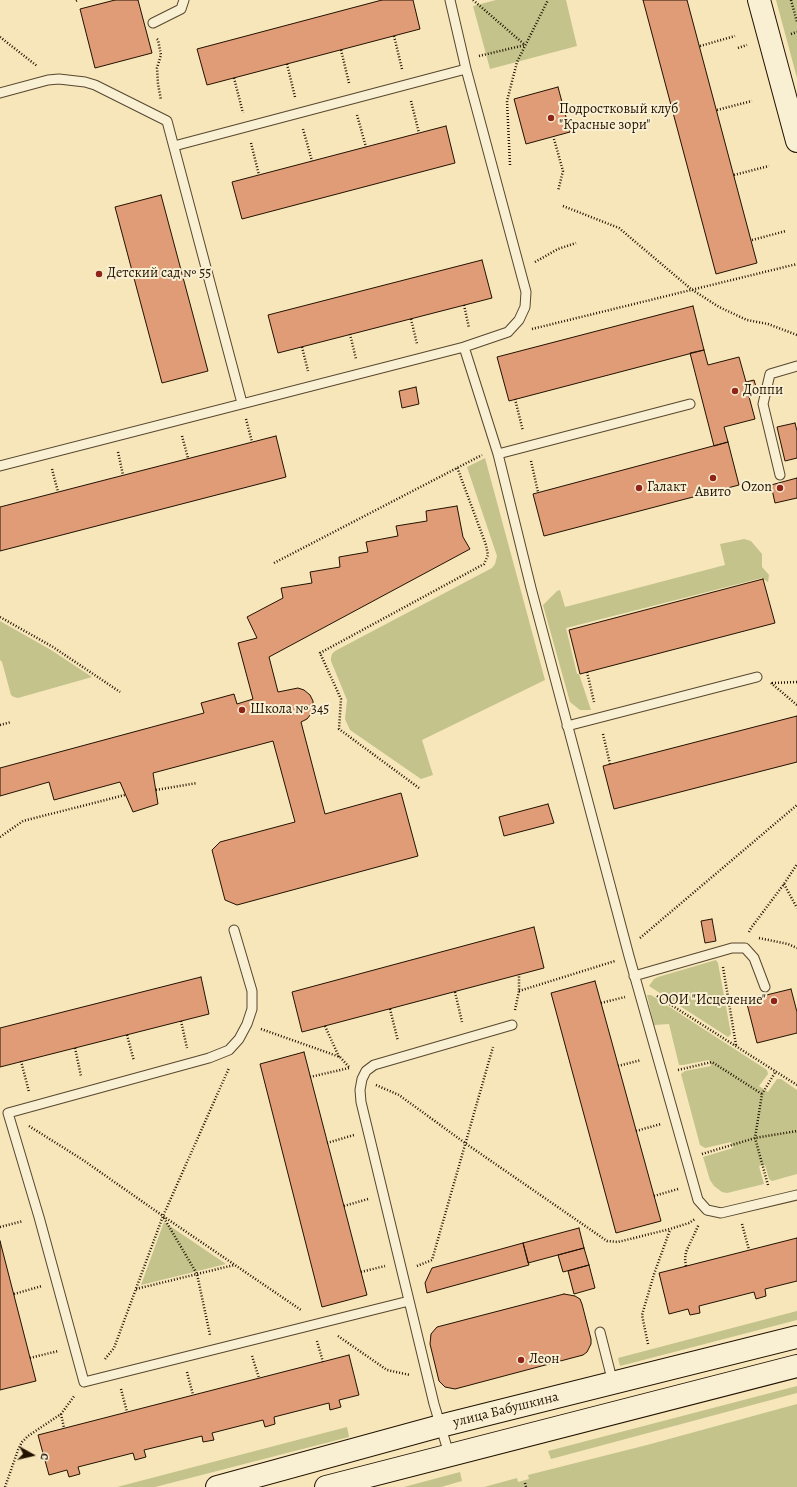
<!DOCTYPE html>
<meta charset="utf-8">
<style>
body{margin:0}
#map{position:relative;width:797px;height:1487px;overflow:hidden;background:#f6e6ba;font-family:Alegreya,serif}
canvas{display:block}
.north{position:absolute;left:12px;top:1435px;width:40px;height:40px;-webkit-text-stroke:3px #f9efd2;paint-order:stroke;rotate:98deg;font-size:11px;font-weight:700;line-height:16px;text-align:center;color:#221200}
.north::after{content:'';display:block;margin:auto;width:14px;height:18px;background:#221200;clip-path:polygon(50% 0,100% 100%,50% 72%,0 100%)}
</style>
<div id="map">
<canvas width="797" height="1487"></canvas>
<div class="north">С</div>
</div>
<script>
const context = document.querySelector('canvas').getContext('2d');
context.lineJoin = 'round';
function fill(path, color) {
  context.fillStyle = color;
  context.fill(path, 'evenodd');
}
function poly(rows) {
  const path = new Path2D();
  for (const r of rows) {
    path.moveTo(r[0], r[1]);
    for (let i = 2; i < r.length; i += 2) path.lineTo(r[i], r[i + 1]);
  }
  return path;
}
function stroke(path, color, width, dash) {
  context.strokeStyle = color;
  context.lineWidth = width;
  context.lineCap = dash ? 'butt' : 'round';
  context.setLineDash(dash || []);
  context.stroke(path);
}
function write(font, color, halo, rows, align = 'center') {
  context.font = font + ' Alegreya,serif';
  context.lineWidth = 4;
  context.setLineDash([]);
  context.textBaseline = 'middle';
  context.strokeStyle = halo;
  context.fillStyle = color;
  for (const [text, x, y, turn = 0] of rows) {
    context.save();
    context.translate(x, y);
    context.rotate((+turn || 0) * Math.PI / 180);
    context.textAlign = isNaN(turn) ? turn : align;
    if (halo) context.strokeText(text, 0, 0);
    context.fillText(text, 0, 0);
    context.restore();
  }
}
fill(poly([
 [496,0,566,0,577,46,490,69,473,6],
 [776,0,797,0,797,78],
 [485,458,545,680,422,740,433,775,421,779,350,730,345,719,347,700,331,661,331,658,332,654,335,651,492,568,495,564,497,556,467,467],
 [744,539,751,541,762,554,762,567,769,575,768,582,762,578,566,628,577,674,579,674,591,710,580,710,570,702,543,605,557,591,560,590,565,607,725,565,720,544],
 [0,621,51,650,92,677,18,698,14,697,11,695,2,662,0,660],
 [716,960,718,963,731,1034,728,1037,649,986,654,979,658,977],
 [647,995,651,995,767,1070,768,1074,759,1086,768,1092,777,1079,781,1079,797,1090,797,1174,772,1181,769,1179,765,1165,759,1166,764,1184,727,1193,722,1192,714,1186,710,1180,703,1157,733,1148,731,1142,705,1148,700,1145,681,1074,685,1071,711,1066,709,1060,683,1065,679,1065,669,1024,654,1025],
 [164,1222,226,1264,141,1285],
 [797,1311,797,1320,620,1366,618,1358],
 [797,1386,797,1393,551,1459,548,1451],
 [797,1404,797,1487,484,1487,517,1478,518,1482,529,1479,528,1475,647,1445],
 [347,1427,349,1437,155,1487,117,1487],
 [460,1472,462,1481,441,1487,404,1487]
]), '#c3c38b');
const building = poly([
 [115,0,138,0,152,53,95,68,80,9,115,0],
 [382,0,413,0,420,29,207,85,197,49,382,0],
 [643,0,687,0,757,263,716,274,643,0],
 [558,87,570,132,526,144,514,99,558,87],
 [446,126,455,163,242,219,232,182,446,126],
 [161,195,208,371,162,383,115,207,161,195],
 [482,260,492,298,278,353,268,315,482,260],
 [693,306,704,350,509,401,497,357,693,306],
 [704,350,708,365,739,357,746,382,754,380,757,390,748,393,755,419,724,427,728,442,714,446,690,353,704,350],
 [416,387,419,404,402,408,399,391,416,387],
 [795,423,797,431,797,458,785,461,777,427,795,423],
 [276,436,286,477,0,551,0,507,276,436],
 [728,442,739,485,544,536,533,494,728,442],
 [797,478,797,498,775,503,771,485,797,478],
 [457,506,463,537,470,549,269,657,278,692,298,688,304,690,310,695,313,701,313,707,311,714,307,719,301,722,325,814,401,793,418,856,237,905,225,900,212,850,220,842,295,822,273,741,153,773,158,804,133,812,120,782,54,800,49,782,0,796,0,768,204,713,201,703,234,694,237,704,253,699,238,643,257,638,247,617,283,598,281,588,312,583,310,572,340,567,339,557,368,552,366,542,398,536,396,526,427,521,426,511,457,506],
 [763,579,775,623,580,674,569,630,763,579],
 [797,716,797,762,614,809,603,766,797,716],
 [548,804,554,823,504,836,499,817,548,804],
 [712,919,716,941,705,943,701,921,712,919],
 [534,927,544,968,302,1032,292,992,534,927],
 [201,977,209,1014,0,1067,0,1028,201,977],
 [595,981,661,1221,616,1233,551,993,595,981],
 [791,989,797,1012,797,1033,757,1043,746,1000,791,989],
 [304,1052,367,1295,322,1307,260,1064,304,1052],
 [579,1228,584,1248,528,1263,523,1243,579,1228],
 [797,1238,797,1281,765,1289,766,1296,756,1299,754,1292,699,1306,700,1313,690,1315,688,1309,669,1314,659,1273,797,1238],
 [0,1241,36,1381,0,1390,0,1241],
 [523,1243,529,1265,427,1293,425,1283,432,1268,523,1243],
 [584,1248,589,1265,563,1272,558,1255,584,1248],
 [589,1265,595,1288,574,1294,568,1271,589,1265],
 [564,1294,575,1296,580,1299,582,1304,591,1339,591,1344,587,1352,583,1355,455,1389,445,1387,439,1381,430,1344,431,1334,437,1327,564,1294],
 [349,1355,359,1395,339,1400,341,1407,330,1410,329,1403,274,1417,275,1424,265,1427,263,1420,212,1433,214,1440,203,1442,202,1436,144,1450,146,1457,135,1460,133,1453,78,1467,80,1474,69,1477,67,1470,49,1475,38,1435,349,1355]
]);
fill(building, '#e09b77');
stroke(building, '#221200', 1);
const lane = poly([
 [153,23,181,9,184,0],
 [0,93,48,80,59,79,85,82,95,85,167,121,242,403],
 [174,146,466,69],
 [464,347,498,454,531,588,629,956,698,1200,707,1210,721,1213,797,1195],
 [498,454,690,404],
 [0,466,464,347,508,332,519,320,525,307,526,292,466,69,450,0],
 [780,475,763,404,770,374,797,366],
 [567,726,757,677],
 [234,930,252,991,252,1009,247,1024,239,1039,229,1050,209,1058,8,1113,39,1217,84,1382,409,1301],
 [634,976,732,948,745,948,754,958,765,987],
 [600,1332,613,1383],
 [449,1454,434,1404,413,1317,361,1102,360,1090,362,1079,366,1071,374,1065,512,1025]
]);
const secondary = poly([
 [759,0,797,141],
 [217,1487,440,1426,797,1337],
 [326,1487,797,1366]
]);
stroke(lane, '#57472e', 11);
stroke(secondary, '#221200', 24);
stroke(poly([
 [473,0,525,45],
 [791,0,797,22],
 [76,1,78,0],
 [791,34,797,32],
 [394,36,402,69],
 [0,37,37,66],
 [157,39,158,40,161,55,157,68,158,84,161,100],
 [700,46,735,36],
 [738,48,747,45],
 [341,50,349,83],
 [479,56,525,45],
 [287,64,295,97],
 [234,78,243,113],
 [411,101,419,133],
 [717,110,752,101],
 [357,115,366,147],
 [303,129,312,161],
 [554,139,563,171,558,191],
 [251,143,259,175],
 [510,165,507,101,517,62,548,0],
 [734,175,769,166],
 [563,206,619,228,691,289,719,307,747,320,768,324,797,335],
 [752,240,786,231],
 [535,262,558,249,576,243],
 [464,305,469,328],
 [411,319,417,344],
 [532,329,797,264],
 [350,334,356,359],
 [302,347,308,371],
 [515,399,523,431],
 [246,419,252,442],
 [182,436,188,458],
 [118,452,123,475],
 [531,461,538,492],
 [52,469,58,492],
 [274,563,482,455],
 [0,617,53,647,120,692],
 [587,672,594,702],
 [771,683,797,705],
 [772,683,797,682],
 [0,725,11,722],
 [603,734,610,764],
 [419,788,339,729,341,699,320,653,484,564,488,555,486,545,457,467],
 [156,790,197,783],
 [0,837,23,821,125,795],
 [784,884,797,908],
 [749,932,751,928,784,884,797,864],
 [640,938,797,805],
 [759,938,788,944,797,948],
 [723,967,736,1045],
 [519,991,615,961],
 [455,992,462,1022],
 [657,996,797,1085],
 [601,1003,625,997],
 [390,1009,398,1041],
 [515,1010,519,991,519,974],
 [181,1021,187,1048],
 [325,1026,339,1057],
 [261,1029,340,1057,349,1067],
 [127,1035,134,1061],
 [75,1048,81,1076],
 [21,1061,29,1092],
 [618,1066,641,1060],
 [678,1070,712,1062,762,1094],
 [310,1077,349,1068],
 [376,1085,399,1095,465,1143,607,1241,618,1242,670,1229,689,1223,695,1219],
 [29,1126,83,1160,163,1216,301,1310],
 [636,1131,661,1124],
 [327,1143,354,1135],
 [702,1154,755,1138,797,1131],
 [768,1185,755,1138,762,1094,776,1071],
 [654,1196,678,1189],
 [344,1206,368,1199],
 [164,1218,197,1274,210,1335],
 [742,1224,749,1250],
 [0,1227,23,1221],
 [417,1266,432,1260,493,1047],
 [686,1266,685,1259,686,1252,699,1224],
 [361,1272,385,1266],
 [136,1289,234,1265],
 [14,1294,42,1286],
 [338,1336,387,1370,410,1375],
 [317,1341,323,1362],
 [648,1344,642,1315,654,1274,670,1230],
 [252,1356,259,1378],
 [30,1358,58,1351],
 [105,1359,114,1348,163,1216,229,1068],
 [187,1372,193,1395],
 [121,1389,127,1412],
 [61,1414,64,1428],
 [525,1483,526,1487],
 [5,1487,18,1450,22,1442,28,1436,61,1414,75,1395]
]), '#221200', 2.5, [1, 2]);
stroke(lane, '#f9efd2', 9);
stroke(secondary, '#f9efd2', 22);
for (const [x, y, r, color] of [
 [551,118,4,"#8f2418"],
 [99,274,4,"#8f2418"],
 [735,391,4,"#8f2418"],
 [713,478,4,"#8f2418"],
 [639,488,4,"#8f2418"],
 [780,488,4,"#8f2418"],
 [242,710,4,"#8f2418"],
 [774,1001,4,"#8f2418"],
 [521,1360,4,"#8f2418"]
]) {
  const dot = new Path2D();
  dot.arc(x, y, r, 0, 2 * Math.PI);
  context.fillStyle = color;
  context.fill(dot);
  stroke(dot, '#f9efd2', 1.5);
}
write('14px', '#221200', '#f9efd2', [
 ["Подростковый клуб",559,110],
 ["\"Красные зори\"",559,126],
 ["Детский сад № 55",107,274],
 ["Доппи",743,391],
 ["Галакт",647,488],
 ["Ozon",772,488,"right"],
 ["Авито",713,493,"center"],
 ["Школа № 345",250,710],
 ["ООИ \"Исцеление\"",766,1001,"right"],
 ["Леон",529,1360]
], 'left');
write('14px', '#221200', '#f9efd2', [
 ["улица Бабушкина",506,1410,-14]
]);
</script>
